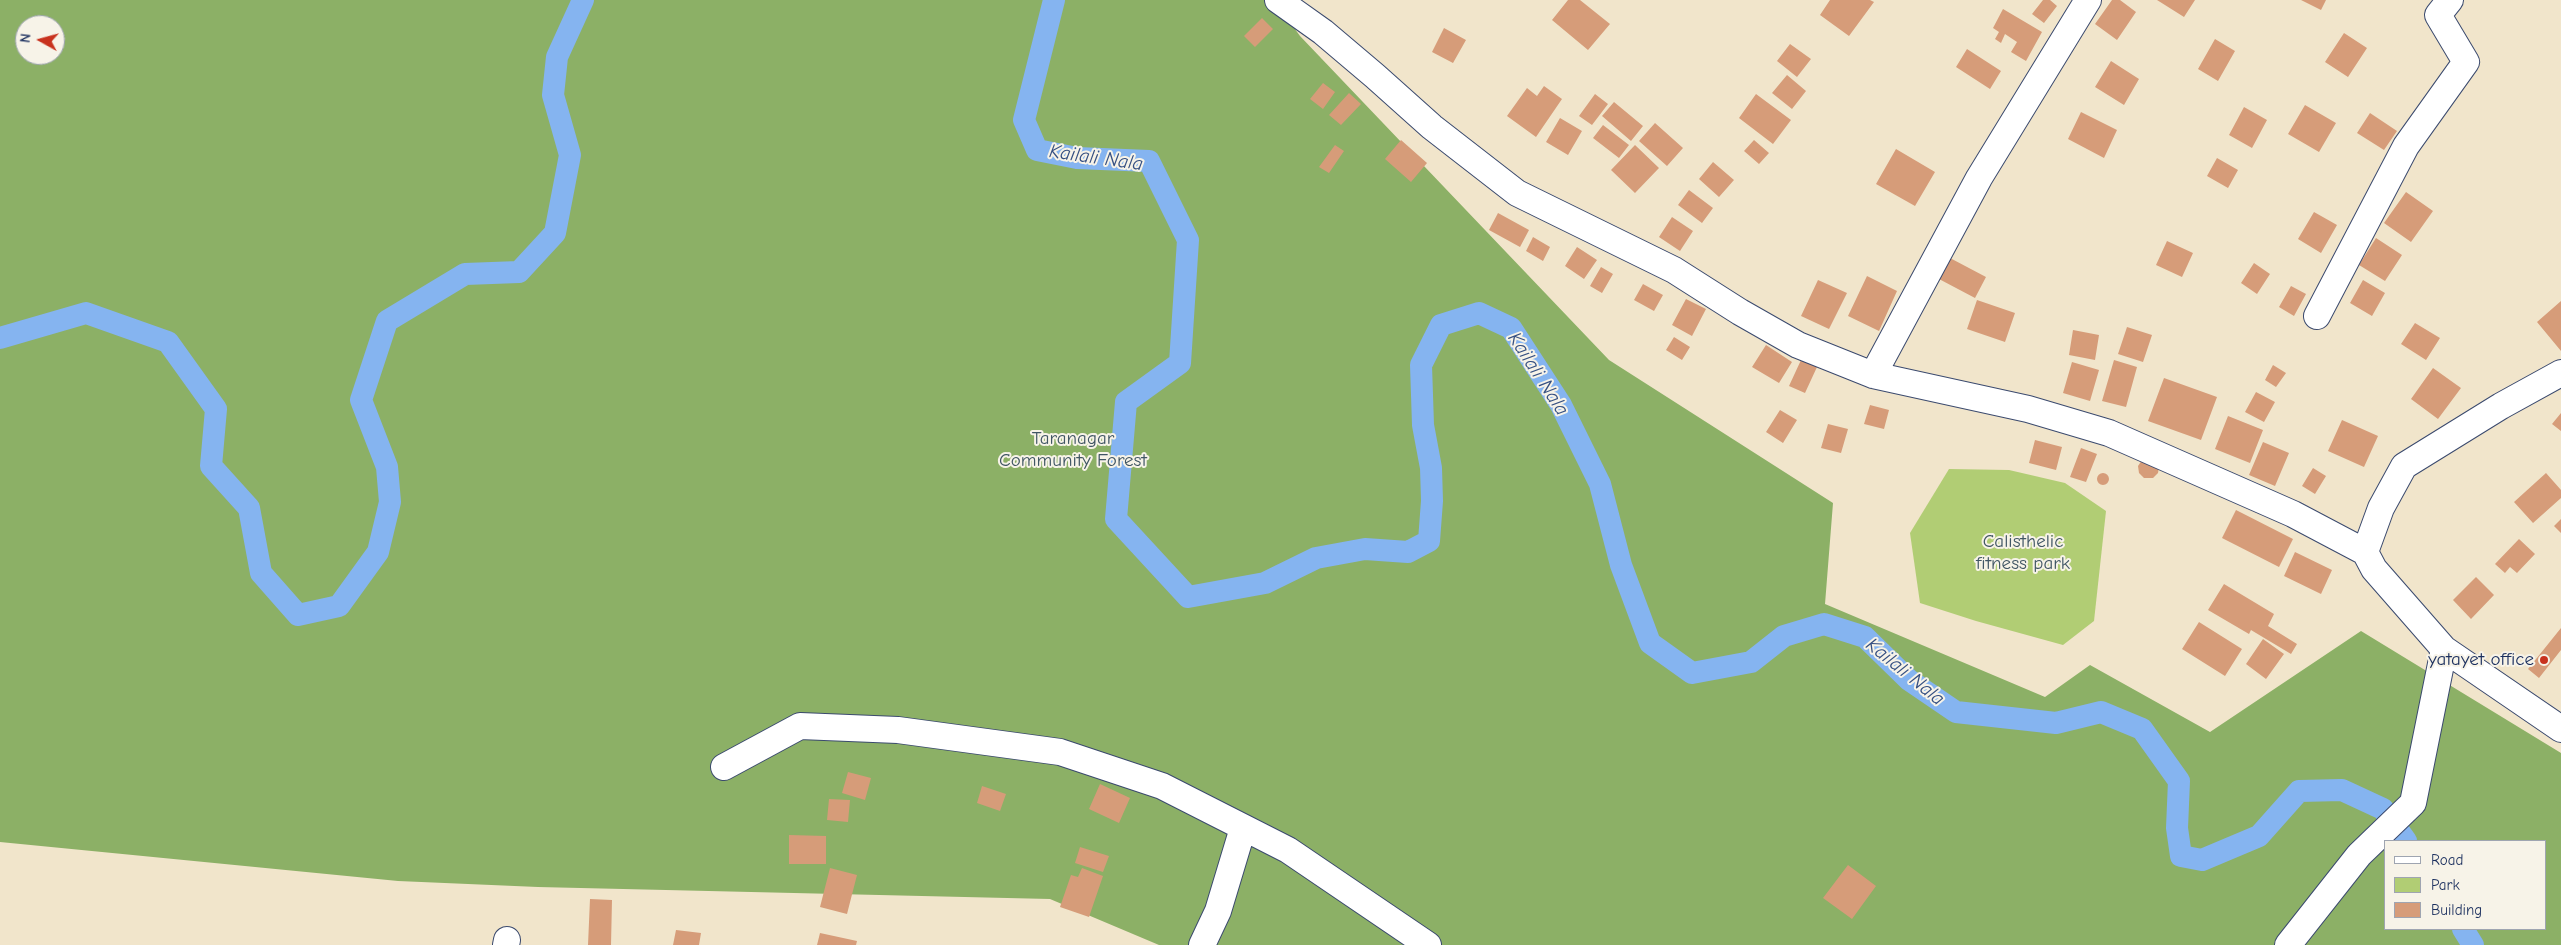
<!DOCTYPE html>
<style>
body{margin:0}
#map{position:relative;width:2561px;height:945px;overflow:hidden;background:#f1e5cb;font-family:"Comic Neue",sans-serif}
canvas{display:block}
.legend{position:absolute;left:2384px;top:840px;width:162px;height:90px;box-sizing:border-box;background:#f7f3e8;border:1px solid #9fa5b1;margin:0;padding:6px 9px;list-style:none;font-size:15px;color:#1b2f5e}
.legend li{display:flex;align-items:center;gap:10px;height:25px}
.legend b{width:25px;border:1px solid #9fa5b1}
.north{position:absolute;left:15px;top:15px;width:50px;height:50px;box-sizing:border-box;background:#f7f3e8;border:1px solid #9fa5b1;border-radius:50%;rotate:277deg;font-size:14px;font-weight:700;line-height:20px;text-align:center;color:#1b2f5e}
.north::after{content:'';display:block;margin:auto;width:18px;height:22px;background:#c8321e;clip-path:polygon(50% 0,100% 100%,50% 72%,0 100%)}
</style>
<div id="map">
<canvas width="2561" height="945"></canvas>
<ul class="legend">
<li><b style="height:6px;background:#fff"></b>Road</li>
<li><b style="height:14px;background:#b1cd74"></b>Park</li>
<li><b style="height:14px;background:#d69c79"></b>Building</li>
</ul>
<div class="north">N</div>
</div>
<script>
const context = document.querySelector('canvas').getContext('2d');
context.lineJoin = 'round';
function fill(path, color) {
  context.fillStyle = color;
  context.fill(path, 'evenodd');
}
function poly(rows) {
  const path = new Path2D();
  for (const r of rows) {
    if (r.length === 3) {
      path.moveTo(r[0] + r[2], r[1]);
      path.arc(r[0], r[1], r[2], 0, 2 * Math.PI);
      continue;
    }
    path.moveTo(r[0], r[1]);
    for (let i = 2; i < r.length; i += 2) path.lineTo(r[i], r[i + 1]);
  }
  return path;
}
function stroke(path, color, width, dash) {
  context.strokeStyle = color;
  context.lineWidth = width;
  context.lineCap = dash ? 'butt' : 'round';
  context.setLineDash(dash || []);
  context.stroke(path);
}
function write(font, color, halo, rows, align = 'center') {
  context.font = font + ' "Comic Neue",sans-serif';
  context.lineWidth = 4;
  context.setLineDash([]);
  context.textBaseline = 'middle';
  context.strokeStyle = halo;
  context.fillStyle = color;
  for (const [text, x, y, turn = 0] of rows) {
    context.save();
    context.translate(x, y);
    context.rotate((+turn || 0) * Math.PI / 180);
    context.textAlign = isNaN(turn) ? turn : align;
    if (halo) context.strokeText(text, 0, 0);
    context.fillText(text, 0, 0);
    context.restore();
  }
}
fill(poly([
 [1949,469,2009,470,2065,483,2106,511,2094,621,2063,645,1976,621,1920,603,1910,533]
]), '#b1cd74');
fill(poly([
 [0,0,1274,0,1300,36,1609,360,1833,503,1825,604,2045,697,2090,665,2210,732,2361,631,2561,753,2561,945,1159,945,1050,899,538,887,398,881,0,842],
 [25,25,55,25,55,55,25,55],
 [2385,841,2545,841,2545,929,2385,929]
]), '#8cb066');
stroke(poly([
 [1054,0,1024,120,1037,150,1077,158,1149,161,1188,240,1180,363,1126,402,1116,519,1188,597,1265,583,1316,558,1365,549,1408,552,1429,541,1432,501,1431,468,1423,425,1421,365,1441,325,1479,313,1511,328,1561,405,1600,484,1621,565,1650,643,1692,673,1751,662,1784,636,1824,624,1865,637,1909,680,1956,712,2056,723,2101,712,2142,729,2179,781,2177,828,2181,856,2202,860,2259,836,2299,791,2342,790,2383,809,2406,841],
 [0,338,86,313,168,342,216,409,211,466,249,508,261,573,298,615,339,606,378,552,390,502,387,467,361,400,387,321,465,274,519,272,555,233,570,155,553,95,557,57,583,0],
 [2463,929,2473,945]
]), '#85b4f0', 22);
fill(poly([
 [1568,0,1580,0,1610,24,1588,50,1552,20],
 [1830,0,1870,0,1874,2,1849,36,1820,15],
 [2043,0,2050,0,2057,6,2044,23,2032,14],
 [2112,0,2120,0,2136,12,2117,40,2095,24],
 [2157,0,2195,0,2184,17],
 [2301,0,2326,0,2321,10],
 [2003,9,2042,32,2026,61,2011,52,2017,42,2005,34,2001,43,1995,39,1999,32,1993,28],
 [1262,18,1273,29,1255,47,1244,36],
 [1444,28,1466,40,1453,63,1432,52],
 [2344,33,2367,48,2348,77,2325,62],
 [2215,39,2235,51,2218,81,2198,69],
 [1790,44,1811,59,1797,77,1777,61],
 [1967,49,2001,71,1990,89,1956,67],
 [2111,61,2139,79,2124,105,2095,87],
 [1787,75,1806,91,1792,109,1772,93],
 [1323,83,1335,92,1323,109,1310,99],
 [1544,86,1562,99,1536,137,1507,116,1527,88,1537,96],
 [1349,93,1361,104,1341,125,1329,115],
 [1595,94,1608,104,1592,125,1579,116],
 [1756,94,1791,120,1773,144,1739,118],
 [1614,102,1643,126,1631,141,1602,116],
 [2305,105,2336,123,2319,152,2288,134],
 [2244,107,2267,120,2252,148,2229,135],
 [2081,112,2117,130,2104,158,2068,139],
 [2370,113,2397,131,2384,150,2357,133],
 [1560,118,1582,131,1568,155,1546,142],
 [1655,123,1683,148,1667,166,1639,141],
 [1603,125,1629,145,1619,158,1593,138],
 [1401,140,1427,163,1411,182,1385,159],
 [1754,140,1769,153,1759,164,1744,151],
 [1335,145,1344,151,1329,173,1319,167],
 [1635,145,1659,168,1635,193,1611,170],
 [1896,149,1935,172,1915,206,1876,184],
 [2217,158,2238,170,2228,188,2207,176],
 [1713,162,1734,180,1719,197,1699,179],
 [1689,190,1713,208,1702,223,1678,205],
 [2406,192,2433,211,2411,242,2384,223],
 [2314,212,2337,225,2321,253,2298,239],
 [1498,213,1529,230,1520,247,1489,230],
 [1672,217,1693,231,1680,251,1659,237],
 [1533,237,1550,247,1543,261,1526,251],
 [2376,238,2402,255,2385,281,2359,265],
 [2167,241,2193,253,2182,277,2156,265],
 [1577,247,1597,260,1584,279,1565,266],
 [1950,258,1986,277,1975,298,1939,279],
 [2254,263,2270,274,2257,294,2241,283],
 [1601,267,1613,274,1602,293,1590,286],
 [1867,276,1897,291,1879,331,1848,316],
 [1818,280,1847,293,1829,329,1801,316],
 [2363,280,2385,293,2372,316,2350,303],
 [1643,284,1663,295,1654,311,1634,300],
 [2291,286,2306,294,2294,316,2279,307],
 [1686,299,1706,309,1692,336,1672,325],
 [1977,300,2015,313,2005,342,1967,329],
 [2561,301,2561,351,2537,322],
 [2415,323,2440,338,2426,360,2401,344],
 [2127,327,2152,335,2143,362,2118,354],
 [2073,330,2099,335,2095,360,2069,355],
 [1674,337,1690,347,1682,360,1666,350],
 [1766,345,1792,362,1779,383,1752,367],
 [1801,360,1817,367,1805,393,1789,386],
 [2114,360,2137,367,2126,407,2102,401],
 [2072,362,2099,370,2090,401,2063,393],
 [2273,365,2286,373,2276,387,2265,380],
 [2433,368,2461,388,2438,419,2411,399],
 [2164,378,2217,397,2201,440,2148,421],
 [2256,392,2275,402,2264,422,2245,412],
 [1870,405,1889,410,1884,429,1864,424],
 [1780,410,1797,420,1783,443,1766,432],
 [2561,413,2561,431,2552,424],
 [2228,416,2263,430,2250,463,2215,449],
 [2342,420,2378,436,2364,467,2328,451],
 [1828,424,1848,429,1841,453,1821,448],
 [2035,440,2062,447,2056,470,2029,463],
 [2263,442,2289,453,2275,486,2249,475],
 [2081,448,2097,454,2086,482,2070,477],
 [2142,460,2159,467,2158,473,2153,478,2144,478,2139,473,2138,466],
 [2313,468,2326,476,2315,494,2302,486],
 [2103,479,6],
 [2546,473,2561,490,2561,498,2533,523,2514,502],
 [2236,510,2293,539,2279,567,2222,538],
 [2561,519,2561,533,2554,526],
 [2519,539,2535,554,2517,573,2510,567,2505,573,2495,564],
 [2295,552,2332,570,2321,594,2284,576],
 [2476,577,2494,595,2471,619,2453,600],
 [2224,584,2274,614,2268,626,2297,644,2291,654,2251,630,2249,634,2208,610],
 [2199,622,2242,649,2225,676,2182,649],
 [2561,628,2561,650,2539,678,2528,669],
 [2263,639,2284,654,2266,679,2246,664],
 [848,772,871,778,865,800,842,793],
 [1100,784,1130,798,1119,823,1089,809],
 [982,786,1006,794,1000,811,977,803],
 [829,799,850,800,848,822,827,820],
 [789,835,826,836,826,864,789,864],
 [1080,847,1109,856,1103,872,1075,863],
 [1848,865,1876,886,1852,919,1823,898],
 [830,868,857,875,847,914,820,907],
 [1082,868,1103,876,1089,917,1060,907,1071,875,1078,877],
 [590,899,612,900,611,945,588,945],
 [676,930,701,933,699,945,673,945],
 [820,933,857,941,856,945,817,945]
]), '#d69c79');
const minor = poly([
 [1278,0,1323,32,1375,76,1432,127,1517,193,1674,270,1740,312,1798,345,1873,375,2028,409,2109,433,2293,514,2365,552],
 [2317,316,2406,146,2466,62,2438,15,2450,0],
 [2561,373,2501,406,2404,466,2381,508,2365,552,2374,569,2444,649,2561,729],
 [1873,375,1979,178,2088,0],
 [724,767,800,726,898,730,1060,752,1162,786,1288,850,1428,945],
 [506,945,507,940],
 [1202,945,1218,911,1243,828],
 [2288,945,2359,855,2413,803,2444,649]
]);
stroke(minor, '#3b4a6e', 28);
stroke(minor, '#fff', 26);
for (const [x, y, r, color] of [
 [2544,660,5,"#c8321e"]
]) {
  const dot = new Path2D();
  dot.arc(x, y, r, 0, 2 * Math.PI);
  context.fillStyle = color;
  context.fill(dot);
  stroke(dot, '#f7f3e8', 2);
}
write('19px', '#405664', '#f7f3e8', [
 ["Taranagar",1073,439],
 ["Community Forest",1073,461],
 ["Calisthelic",2023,542],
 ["fitness park",2023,564]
]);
write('19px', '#1b2f5e', '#f7f3e8', [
 ["yatayet office",2534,660]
], 'right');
write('italic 20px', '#365082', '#f7f3e8', [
 ["Kailali Nala",1096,158,8],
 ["Kailali Nala",1538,374,57],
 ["Kailali Nala",1905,672,39]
]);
</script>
